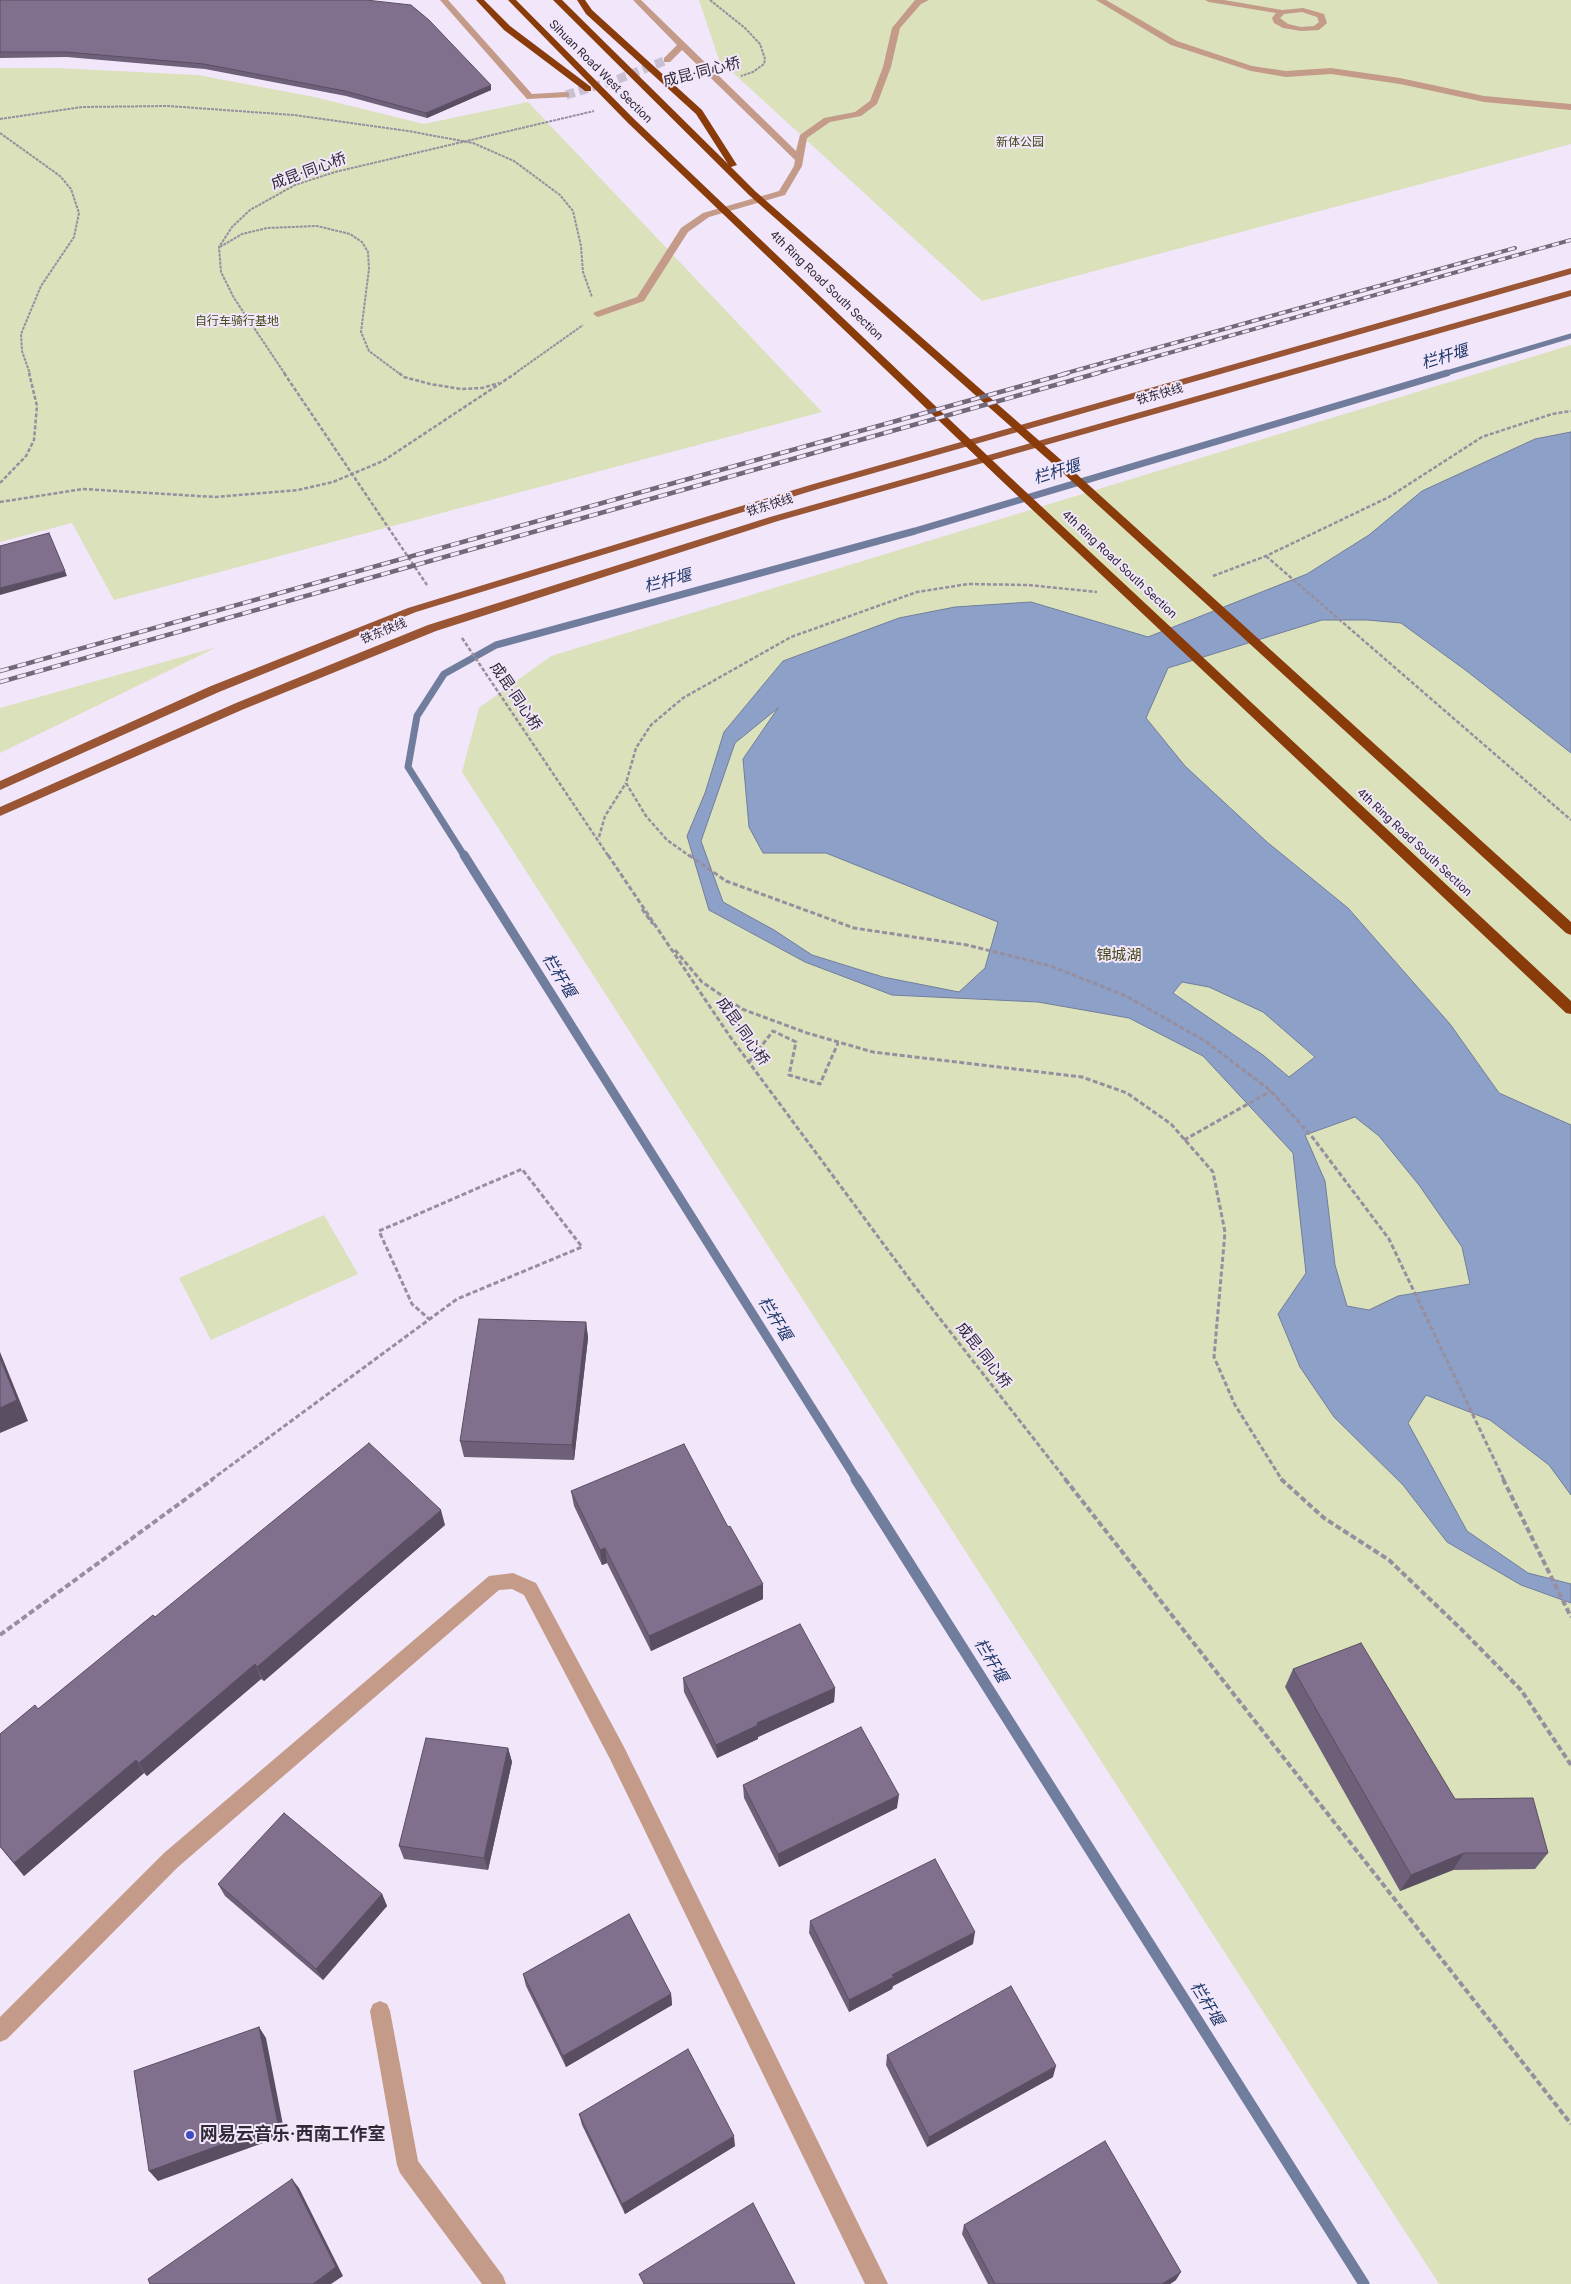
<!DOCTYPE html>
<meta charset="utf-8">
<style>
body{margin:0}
canvas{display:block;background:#f1e6fa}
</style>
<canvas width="1571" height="2284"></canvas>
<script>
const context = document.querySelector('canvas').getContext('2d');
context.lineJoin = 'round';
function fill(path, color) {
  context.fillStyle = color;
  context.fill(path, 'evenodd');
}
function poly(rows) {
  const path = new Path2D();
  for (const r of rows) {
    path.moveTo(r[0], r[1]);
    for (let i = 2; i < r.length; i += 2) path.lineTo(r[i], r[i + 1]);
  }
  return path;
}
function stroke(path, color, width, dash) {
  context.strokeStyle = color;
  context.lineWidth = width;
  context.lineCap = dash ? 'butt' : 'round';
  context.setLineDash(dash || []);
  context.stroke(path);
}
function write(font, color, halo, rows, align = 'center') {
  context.font = font + ' Roboto,"Noto Sans SC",sans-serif';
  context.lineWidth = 4;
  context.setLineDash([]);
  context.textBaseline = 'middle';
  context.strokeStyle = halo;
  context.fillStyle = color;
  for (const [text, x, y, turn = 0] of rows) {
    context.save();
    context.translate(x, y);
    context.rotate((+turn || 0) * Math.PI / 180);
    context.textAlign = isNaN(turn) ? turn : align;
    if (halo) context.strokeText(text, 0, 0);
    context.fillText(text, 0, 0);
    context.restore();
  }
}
fill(poly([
 [699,0,1571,0,1571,144,982,301,719,60],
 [0,68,56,68,198,75,314,97,424,124,528,102,822,412,114,600,72,523,0,542],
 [1571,345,1571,2284,1439,2284,462,772,479,708,551,656],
 [217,647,0,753,0,708],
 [324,1215,358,1274,211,1340,179,1278]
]), '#dbe1ba');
const water = poly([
 [1571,432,1571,753,1468,672,1401,623,1367,620,1322,620,1168,668,1146,718,1185,766,1267,842,1348,908,1450,1024,1499,1093,1571,1125,1571,1495,1549,1465,1490,1420,1426,1395,1408,1423,1467,1531,1528,1573,1571,1584,1571,1603,1521,1585,1447,1542,1403,1485,1334,1417,1300,1367,1278,1314,1306,1273,1293,1153,1203,1056,1129,1018,1038,1002,892,995,805,962,709,910,687,836,705,793,724,732,783,661,899,618,955,607,1031,602,1148,637,1307,574,1369,535,1422,491,1535,439,1571,432],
 [778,708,743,759,749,827,763,853,826,853,998,922,985,968,959,992,883,977,812,955,774,930,723,902,701,841,735,743,778,708],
 [1182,982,1209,987,1263,1012,1315,1057,1289,1077,1263,1055,1173,993,1182,982],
 [1355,1117,1379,1136,1419,1185,1462,1247,1470,1284,1398,1296,1369,1310,1347,1306,1335,1265,1325,1181,1305,1135,1355,1117]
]);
fill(water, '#8da1c8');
stroke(water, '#717d9c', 1);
stroke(poly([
 [1443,374,1571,336]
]), '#717d9c', 5);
stroke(poly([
 [465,857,408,767,417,716,444,674,496,645,915,531,1447,373]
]), '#717d9c', 7);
stroke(poly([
 [464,855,857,1480]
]), '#717d9c', 9);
stroke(poly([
 [856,1479,1364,2284]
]), '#717d9c', 11);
stroke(poly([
 [566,95,616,80,667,60]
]), '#cac0d3', 9, [9, 4.5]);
stroke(poly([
 [710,0,745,28,760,44,765,59,764,64,753,72,741,76],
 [0,119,82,107,168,106,294,115,408,131,473,143,514,161,560,195,573,211,581,246,583,272,592,297],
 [0,133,60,176,71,189,79,213,74,237,41,286,21,334,22,351,30,374],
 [220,247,242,234,267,228,317,226,350,234,362,242,368,252,369,269,361,332,369,351,400,374],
 [285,374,234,298,221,272,219,247,232,227,250,210,295,185,335,172,594,111],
 [514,374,583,325]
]), '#978e9f', 2, [3, 1]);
stroke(poly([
 [284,373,427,585],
 [399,373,404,377,430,384,461,389,482,388,499,383],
 [0,483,26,456,34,440,37,406,29,373],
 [0,502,83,489,215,497,298,490,333,482,383,461,516,373],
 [1266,556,1571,820],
 [1213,576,1266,556,1389,497,1482,437,1552,414,1571,411],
 [462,638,609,857],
 [599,837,605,816,626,783],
 [691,857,667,840,646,816,626,783,636,748,651,725,683,698,791,637,917,592,968,584,1028,585,1097,592]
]), '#978e9f', 2.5, [4, 2]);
stroke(poly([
 [608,855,731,1038,916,1288,1066,1480],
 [689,855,726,881,854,928,967,945,1051,966,1126,996,1205,1041,1271,1091,1313,1138,1389,1239,1504,1480],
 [642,909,653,924],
 [675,950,702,982,742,1009,807,1033,873,1052,1082,1077,1127,1093,1171,1124,1213,1172,1225,1232,1214,1357,1235,1405,1282,1480],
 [749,1062,773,1031,796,1042,789,1075,820,1084,838,1043],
 [1184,1140,1271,1091],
 [211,1480,457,1299,582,1247,522,1169,379,1231,412,1304,429,1319]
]), '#978e9f', 3, [5, 2.5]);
stroke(poly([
 [1065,1479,1571,2124],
 [1281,1479,1324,1518,1389,1560,1462,1630,1521,1690,1571,1765],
 [1503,1479,1571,1617],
 [0,1635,213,1479]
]), '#978e9f', 4, [6, 3]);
fill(poly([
 [440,0,448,0,532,94,566,92,569,93,569,97,527,99,440,0],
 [633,0,641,0,796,151,800,135,824,118,855,112,870,101,883,67,892,28,915,0,929,0,921,4,900,28,891,67,877,104,861,116,830,122,807,138,802,166,785,195,709,217,688,232,644,301,598,317,593,314,595,312,637,297,681,228,703,213,779,191,794,166,795,160,682,50,670,62,664,62,664,58,677,45,633,0],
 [1096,0,1106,0,1177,41,1252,66,1286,71,1331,68,1400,78,1484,96,1571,104,1571,110,1484,102,1400,84,1331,74,1286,77,1251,71,1171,45,1096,0],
 [1205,0,1224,0,1282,10,1303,8,1324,14,1327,23,1319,30,1301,31,1283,28,1274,23,1272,18,1276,13,1209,2,1205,0],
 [1302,12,1317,17,1319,22,1314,26,1301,27,1288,24,1280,18,1284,14,1302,12],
 [513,1573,536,1583,624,1747,888,2284,865,2284,610,1759,524,1595,512,1589,499,1590,178,1867,7,2039,0,2042,0,2017,164,1853,489,1576,513,1573],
 [380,2001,387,2004,390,2011,418,2161,503,2276,506,2284,482,2284,400,2173,397,2165,370,2011,373,2004,380,2001]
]), '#c39b88');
fill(poly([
 [1571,268,1571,274,818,489,416,612,219,692,0,790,0,781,211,686,408,608,810,485,1571,268],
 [1571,290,1571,296,778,521,436,631,244,709,0,816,0,807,236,703,428,625,770,517,1571,290]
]), '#9a5634');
fill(poly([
 [476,0,484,0,510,26,591,87,591,91,585,91,504,30,476,0],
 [508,0,516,0,634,119,1011,478,1571,1001,1571,1014,1566,1013,1003,482,628,123,508,0],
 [553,0,562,0,728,164,696,114,586,14,577,0,585,0,592,10,702,110,737,165,731,167,755,191,1060,459,1571,922,1571,935,1566,933,1052,463,749,195,553,0]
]), '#8a3b0a');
const railFar1 = poly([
 [1063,374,1515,248],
 [1094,374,1571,240]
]);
const rail = poly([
 [0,671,1068,373],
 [0,682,1098,373]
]);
stroke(railFar1, '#716878', 4);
stroke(rail, '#716878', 4.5);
stroke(railFar1, '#f1e6fa', 2.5, [7]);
stroke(rail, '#f1e6fa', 3, [9]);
fill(poly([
 [0,0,491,90,427,118,346,96,205,69,67,57,0,58],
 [586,1322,588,1338,574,1460,464,1457,460,1441],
 [571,1491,763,1599,651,1651,607,1563,602,1565,574,1506],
 [445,1525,264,1681,261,1679,147,1776,144,1773,24,1876,0,1847,0,1734,38,1709,155,1617],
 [1293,1669,1455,1799,1548,1853,1535,1869,1453,1870,1400,1891,1285,1687],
 [683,1678,835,1688,834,1702,758,1737,758,1739,717,1758,684,1692],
 [508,1748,512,1762,488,1870,404,1859,399,1846],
 [743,1785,897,1808,779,1867,744,1798],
 [218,1884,382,1894,387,1906,323,1980,225,1896],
 [810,1921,973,1944,893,1986,892,1989,849,2012,809,1933],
 [523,1974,671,1994,672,2005,566,2067,526,1986],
 [887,2055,1053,2077,927,2147,886,2065],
 [579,2114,735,2146,625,2214,582,2125],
 [964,2225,1176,2280,1170,2284,988,2284,962,2234]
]), '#6e6079');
fill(poly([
 [491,85,491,90,427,118,426,113],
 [65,571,67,576,0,595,0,588],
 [586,1322,588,1338,574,1460,572,1445],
 [0,1352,28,1421,0,1433],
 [441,1510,445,1525,264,1681,257,1667],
 [605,1548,607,1563,602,1565,600,1550],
 [763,1584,763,1599,651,1651,649,1636],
 [255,1664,261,1679,147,1776,139,1763],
 [835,1688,834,1702,758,1737,758,1739,717,1758,716,1745,757,1723],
 [508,1748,512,1762,488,1870,484,1858],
 [136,1760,144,1773,24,1876,14,1863],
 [899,1795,897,1808,779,1867,778,1854],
 [1464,1853,1453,1870,1400,1891,1411,1875],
 [382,1894,387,1906,323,1980,316,1969],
 [975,1932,973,1944,893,1986,892,1989,849,2012,849,2000,892,1975],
 [671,1994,672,2005,566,2067,563,2056],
 [259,2027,266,2038,285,2135,158,2181,149,2171],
 [1056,2066,1053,2077,927,2147,929,2137],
 [734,2136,735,2146,625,2214,622,2204],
 [292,2179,299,2188,343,2276,331,2284,313,2284],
 [1181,2272,1176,2280,1170,2284,1162,2284]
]), '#5a4e63');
const building = poly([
 [0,0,366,0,411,5,429,20,491,85,426,113,345,91,204,64,66,52,0,52,0,0],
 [49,533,65,571,0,588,0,546,49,533],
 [479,1319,586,1322,572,1445,460,1441,479,1319],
 [0,1358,17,1400,0,1408,0,1358],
 [369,1443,441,1510,257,1667,255,1664,139,1763,136,1760,14,1863,0,1846,0,1734,35,1705,38,1709,153,1615,155,1617,369,1443],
 [684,1444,728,1527,730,1526,763,1584,649,1636,605,1548,600,1550,571,1491,684,1444],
 [800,1624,835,1688,757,1723,758,1725,716,1745,683,1678,800,1624],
 [1361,1643,1455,1799,1533,1798,1548,1853,1464,1853,1411,1875,1293,1669,1361,1643],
 [861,1727,899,1795,778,1854,743,1785,861,1727],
 [426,1738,508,1748,484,1858,399,1846,426,1738],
 [284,1813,382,1894,316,1969,218,1884,284,1813],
 [935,1859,975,1932,892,1975,894,1977,849,2000,810,1921,935,1859],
 [629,1914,671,1994,563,2056,523,1974,629,1914],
 [1011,1986,1056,2066,929,2137,887,2055,1011,1986],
 [259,2027,278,2124,149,2171,134,2071,259,2027],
 [688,2049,734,2136,622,2204,579,2114,688,2049],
 [1105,2141,1181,2272,1162,2284,995,2284,964,2225,1105,2141],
 [292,2179,336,2267,313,2284,150,2284,148,2279,292,2179],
 [753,2203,795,2284,644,2284,639,2274,753,2203]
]);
fill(building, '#80708d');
stroke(building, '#5a4e63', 1);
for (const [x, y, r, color] of [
 [190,2135,5,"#404dc1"]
]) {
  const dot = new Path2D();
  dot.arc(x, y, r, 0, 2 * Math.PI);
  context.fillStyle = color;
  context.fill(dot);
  stroke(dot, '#f1e6fa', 2);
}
write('12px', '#302936', '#f1e6fa', [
 ["Sihuan Road West Section",600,72,45],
 ["4th Ring Road South Section",826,286,44],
 ["铁东快线",1160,395,-16],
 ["铁东快线",770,506,-17],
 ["4th Ring Road South Section",1119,565,43],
 ["铁东快线",384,632,-22],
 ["4th Ring Road South Section",1414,843,43]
]);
write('12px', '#454a16', '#f1e6fa', [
 ["新体公园",1020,143],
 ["自行车骑行基地",237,322]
]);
write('15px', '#302936', '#f1e6fa', [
 ["成昆·同心桥",702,73,-14],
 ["成昆·同心桥",309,172,-20],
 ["成昆·同心桥",515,697,56],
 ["成昆·同心桥",742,1032,55],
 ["成昆·同心桥",983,1356,52]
]);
write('15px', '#454a16', '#f1e6fa', [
 ["锦城湖",1119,956]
]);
write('italic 16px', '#203869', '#f1e6fa', [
 ["栏杆堰",1445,358,-17],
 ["栏杆堰",1057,473,-17],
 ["栏杆堰",668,582,-15],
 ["栏杆堰",558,976,58],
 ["栏杆堰",774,1319,58],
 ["栏杆堰",990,1661,58],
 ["栏杆堰",1206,2004,58]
]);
write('bold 18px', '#302936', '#f1e6fa', [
 ["网易云音乐·西南工作室",200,2135]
], 'left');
</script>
